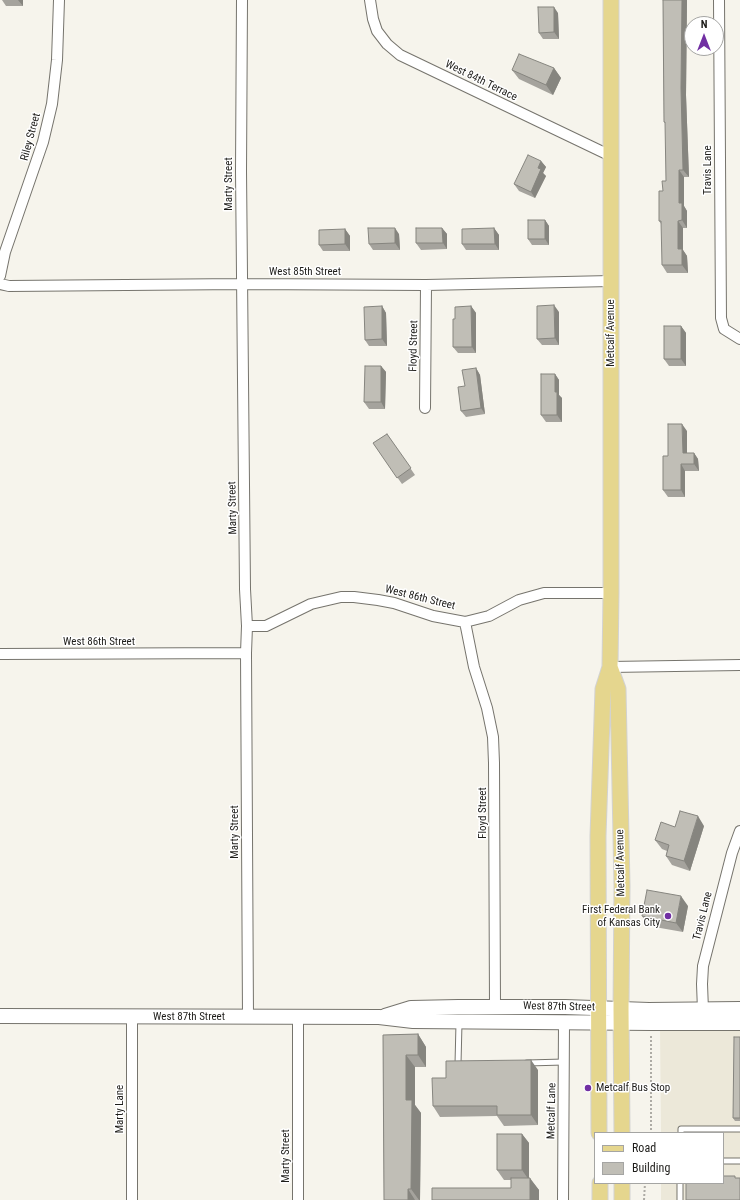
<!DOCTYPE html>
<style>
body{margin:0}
#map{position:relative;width:740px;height:1200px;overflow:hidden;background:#f6f4ec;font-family:"Roboto Condensed",sans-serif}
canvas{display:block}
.legend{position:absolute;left:594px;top:1132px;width:130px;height:52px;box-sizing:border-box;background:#fff;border:1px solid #a5a5a3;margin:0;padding:5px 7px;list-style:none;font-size:12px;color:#1e1d1a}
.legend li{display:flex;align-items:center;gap:8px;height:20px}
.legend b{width:20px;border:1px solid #a5a5a3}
.north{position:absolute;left:684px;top:16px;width:40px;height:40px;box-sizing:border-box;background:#fff;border:1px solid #a5a5a3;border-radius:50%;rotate:0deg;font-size:11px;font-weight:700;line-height:16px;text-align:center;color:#1e1d1a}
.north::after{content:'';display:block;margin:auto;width:14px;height:18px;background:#712fa3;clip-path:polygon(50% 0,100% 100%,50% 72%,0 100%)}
</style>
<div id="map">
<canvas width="740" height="1200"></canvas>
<ul class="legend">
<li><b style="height:5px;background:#e5d68e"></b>Road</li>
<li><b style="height:11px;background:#c0beb6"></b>Building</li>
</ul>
<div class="north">N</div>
</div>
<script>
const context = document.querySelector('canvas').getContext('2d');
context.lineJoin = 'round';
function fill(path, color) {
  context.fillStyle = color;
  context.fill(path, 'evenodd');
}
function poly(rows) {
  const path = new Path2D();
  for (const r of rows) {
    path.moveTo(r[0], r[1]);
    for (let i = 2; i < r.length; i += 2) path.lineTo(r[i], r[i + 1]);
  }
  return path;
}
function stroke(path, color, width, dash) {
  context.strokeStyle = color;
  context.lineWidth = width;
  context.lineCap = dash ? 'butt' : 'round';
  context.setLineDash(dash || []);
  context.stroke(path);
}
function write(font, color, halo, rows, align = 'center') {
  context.font = font + ' "Roboto Condensed",sans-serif';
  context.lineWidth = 3;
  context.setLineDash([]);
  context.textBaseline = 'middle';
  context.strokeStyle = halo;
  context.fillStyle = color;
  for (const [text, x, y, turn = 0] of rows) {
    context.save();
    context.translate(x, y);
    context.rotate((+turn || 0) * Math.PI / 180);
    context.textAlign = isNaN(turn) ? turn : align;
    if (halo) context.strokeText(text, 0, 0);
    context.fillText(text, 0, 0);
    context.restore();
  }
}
fill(poly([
 [660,1027,740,1027,740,1200,661,1200,661,1183,723,1183,723,1133,661,1133]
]), '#ece8d9');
const lane = poly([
 [459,1023,458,1064,461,1064],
 [527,1063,564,1062],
 [681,1133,681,1129,740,1129],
 [723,1161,740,1161],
 [680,1200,680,1183]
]);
const street = poly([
 [242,0,241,171,245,589,247,626,246,653,248,1017],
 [370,0,373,19,377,31,387,44,400,55,611,156],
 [719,0,721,318,724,329,740,339],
 [0,276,5,252,43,142,52,104,57,60,59,0],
 [0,284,9,286,242,284,426,285,611,281],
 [425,408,426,285],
 [465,622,474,667,487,708,493,737,494,763,495,1007],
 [247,626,266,626,311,604,341,597,354,597,378,600,394,603,433,616,465,622,489,616,519,600,544,593,611,593],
 [0,654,246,653],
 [610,667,740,665],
 [703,1010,702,984,703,966,732,853,740,831],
 [132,1017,132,1200],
 [298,1017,298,1200],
 [563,1200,564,1023]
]);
const secondary = poly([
 [0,1016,379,1017,413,1021,651,1023,740,1023],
 [385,1016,411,1008,458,1007,565,1007,649,1010,740,1009]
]);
const primary = poly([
 [610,667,618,689,622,886,621,1009,622,1133],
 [599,1133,598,836,603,689,610,667,611,593,611,0],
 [600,1183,600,1200],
 [622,1183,622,1200]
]);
stroke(lane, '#76746d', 7);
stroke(street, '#76746d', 12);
stroke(secondary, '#76746d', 16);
stroke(primary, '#d2d2d1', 17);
stroke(poly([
 [651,1036,651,1133],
 [644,1200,645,1183]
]), '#adaba5', 2, [2, 2]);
stroke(lane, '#fff', 5);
stroke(street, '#fff', 10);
stroke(secondary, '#fff', 14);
stroke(primary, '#e5d68e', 15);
fill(poly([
 [2,0,23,0,23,6,6,6],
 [663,0,687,0,686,95,689,177,684,177,684,206,687,211,687,228,683,228,683,250,687,256,688,273,667,273,662,265,662,225,659,221,663,191,666,181,666,124,664,122],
 [558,13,559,39,543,39,539,33],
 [554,68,561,78,553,95,519,79,512,70],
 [541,161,546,167,543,173,546,176,535,198,519,191,514,184],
 [545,220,549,226,549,245,532,245,528,239],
 [442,228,447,234,447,249,421,250,416,243],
 [494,228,499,235,499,250,466,250,462,244],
 [345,229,350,236,350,251,323,251,319,245],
 [399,234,400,250,373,250,369,244],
 [382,306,386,313,387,346,369,346,365,340],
 [471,306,476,313,476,353,458,353,453,347],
 [559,312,559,345,542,345,537,339],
 [681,326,686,333,686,366,669,366,664,359],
 [381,366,386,372,385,409,369,409,364,402],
 [476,368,480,375,485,414,466,417,461,411,465,386],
 [555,374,559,380,559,395,562,398,562,422,546,422,541,415],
 [687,431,687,453,694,453,698,459,699,471,685,471,685,497,668,497,663,490,668,456],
 [387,434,415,475,402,484,373,443],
 [704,826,690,871,672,865,666,856,667,851,662,849,655,840],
 [688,906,683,932,649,926,642,916],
 [418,1034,426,1047,426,1067,415,1067,415,1105,421,1113,420,1200,384,1200,383,1035],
 [740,1037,740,1121,735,1121,733,1118],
 [538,1070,538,1125,504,1126,497,1116,440,1117,433,1106,446,1078],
 [522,1134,529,1143,529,1178,539,1190,539,1200,511,1188,511,1180,504,1180,497,1170]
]), '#a5a39d');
fill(poly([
 [18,0,23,0,23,6],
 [682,0,687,0,686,95,689,177,683,170,681,88],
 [554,7,558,13,559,39,554,32],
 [554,68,561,78,553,95,546,85],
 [541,161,546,167,543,173,546,176,535,198,531,192,538,168],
 [679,170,684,177,684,206,687,211,687,228,682,220,679,203],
 [545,220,549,226,549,245,545,239],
 [678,221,683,228,683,250,687,256,688,273,682,265,678,249],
 [395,228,399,234,400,250,395,243],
 [442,228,447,234,447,249,443,243],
 [494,228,499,235,499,250,495,244],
 [345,229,350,236,350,251,345,244],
 [554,305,559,312,559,345,555,338],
 [382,306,386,313,387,346,382,339],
 [471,306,476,313,476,353,472,347],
 [681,326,686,333,686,366,681,359],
 [381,366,386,372,385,409,381,402],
 [476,368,480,375,485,414,481,408],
 [555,374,559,380,559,395,562,398,562,422,557,415,555,392],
 [682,424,687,431,687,459,683,453],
 [694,453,698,459,699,471,694,464],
 [681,464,685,471,685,497,681,490],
 [698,816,704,826,690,871,684,861],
 [681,896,688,906,683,932,676,923],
 [418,1034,426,1047,426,1067,418,1055],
 [406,1055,415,1067,415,1105,421,1113,420,1200,419,1200,411,1189,406,1100],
 [531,1060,538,1070,538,1125,531,1115],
 [522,1134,529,1143,529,1180,522,1170],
 [530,1178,539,1190,539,1200,530,1200],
 [408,1189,415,1200,408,1200]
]), '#86857f');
const building = poly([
 [663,0,682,0,681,88,683,170,679,170,679,203,682,203,682,220,678,221,678,249,682,249,682,265,662,265,661,221,659,221,659,191,663,191,662,181,666,181,665,122,664,122,663,0],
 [538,7,554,7,554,32,539,33,538,7],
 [519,54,554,68,546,85,512,70,519,54],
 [528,155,541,161,538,168,541,169,531,192,514,184,528,155],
 [528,220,545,220,545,239,528,239,528,220],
 [368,228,395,228,395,243,369,244,368,228],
 [416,228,442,228,443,243,416,243,416,228],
 [494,228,495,244,462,244,462,229,494,228],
 [345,229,345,244,319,245,319,230,345,229],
 [554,305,555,338,537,339,537,306,554,305],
 [382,306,382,339,365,340,364,307,382,306],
 [471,306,472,347,453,347,453,319,455,319,455,307,471,306],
 [664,326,681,326,681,359,664,359,664,326],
 [365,366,381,366,381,402,364,402,365,366],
 [476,368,481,408,461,411,458,387,465,386,462,370,476,368],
 [541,374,555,374,555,392,557,392,557,415,541,415,541,374],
 [668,424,682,424,683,453,694,453,694,464,681,464,681,490,663,490,663,456,668,456,668,424],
 [387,434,411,468,397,478,373,443,387,434],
 [680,811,698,816,684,861,666,856,669,845,655,840,661,822,675,827,680,811],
 [647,890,681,896,676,923,642,916,647,890],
 [418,1034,418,1055,406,1055,406,1100,412,1100,411,1189,408,1189,408,1200,384,1200,383,1035,418,1034],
 [734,1037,740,1037,740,1118,733,1118,734,1037],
 [531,1060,531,1115,497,1115,497,1106,433,1106,432,1078,446,1078,446,1061,531,1060],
 [497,1134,522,1134,522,1170,497,1170,497,1134],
 [723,1176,735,1176,735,1178,740,1178,740,1200,686,1200,686,1183,723,1183,723,1176],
 [511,1178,530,1178,530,1200,432,1200,432,1188,511,1188,511,1178]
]);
fill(building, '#c0beb6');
stroke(building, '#86857f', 1);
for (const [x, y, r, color] of [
 [668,916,4,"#712fa3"],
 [588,1088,4,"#712fa3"]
]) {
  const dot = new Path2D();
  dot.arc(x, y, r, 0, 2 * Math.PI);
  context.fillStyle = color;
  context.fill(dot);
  stroke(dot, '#fff', 1.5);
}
write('11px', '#1e1d1a', '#fff', [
 ["West 84th Terrace",481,81,26],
 ["Riley Street",31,137,-75],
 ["Travis Lane",708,170,-90],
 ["Marty Street",229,184,-90],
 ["West 85th Street",305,272],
 ["Metcalf Avenue",611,333,-90],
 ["Floyd Street",414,346,-89],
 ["Marty Street",233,508,-91],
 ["West 86th Street",420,598,14],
 ["West 86th Street",99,642],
 ["Floyd Street",483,813,-90],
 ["Marty Street",235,832,-90],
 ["Metcalf Avenue",621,863,-91],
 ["Travis Lane",703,916,-76],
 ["West 87th Street",559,1007,1],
 ["West 87th Street",189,1017],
 ["Marty Lane",120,1109,-90],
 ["Metcalf Lane",552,1111,-89],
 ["Marty Street",286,1156,-90]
]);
write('11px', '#1e1d1a', '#fff', [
 ["First Federal Bank",660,910],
 ["of Kansas City",660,923],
 ["Metcalf Bus Stop",596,1088,"left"]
], 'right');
</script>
